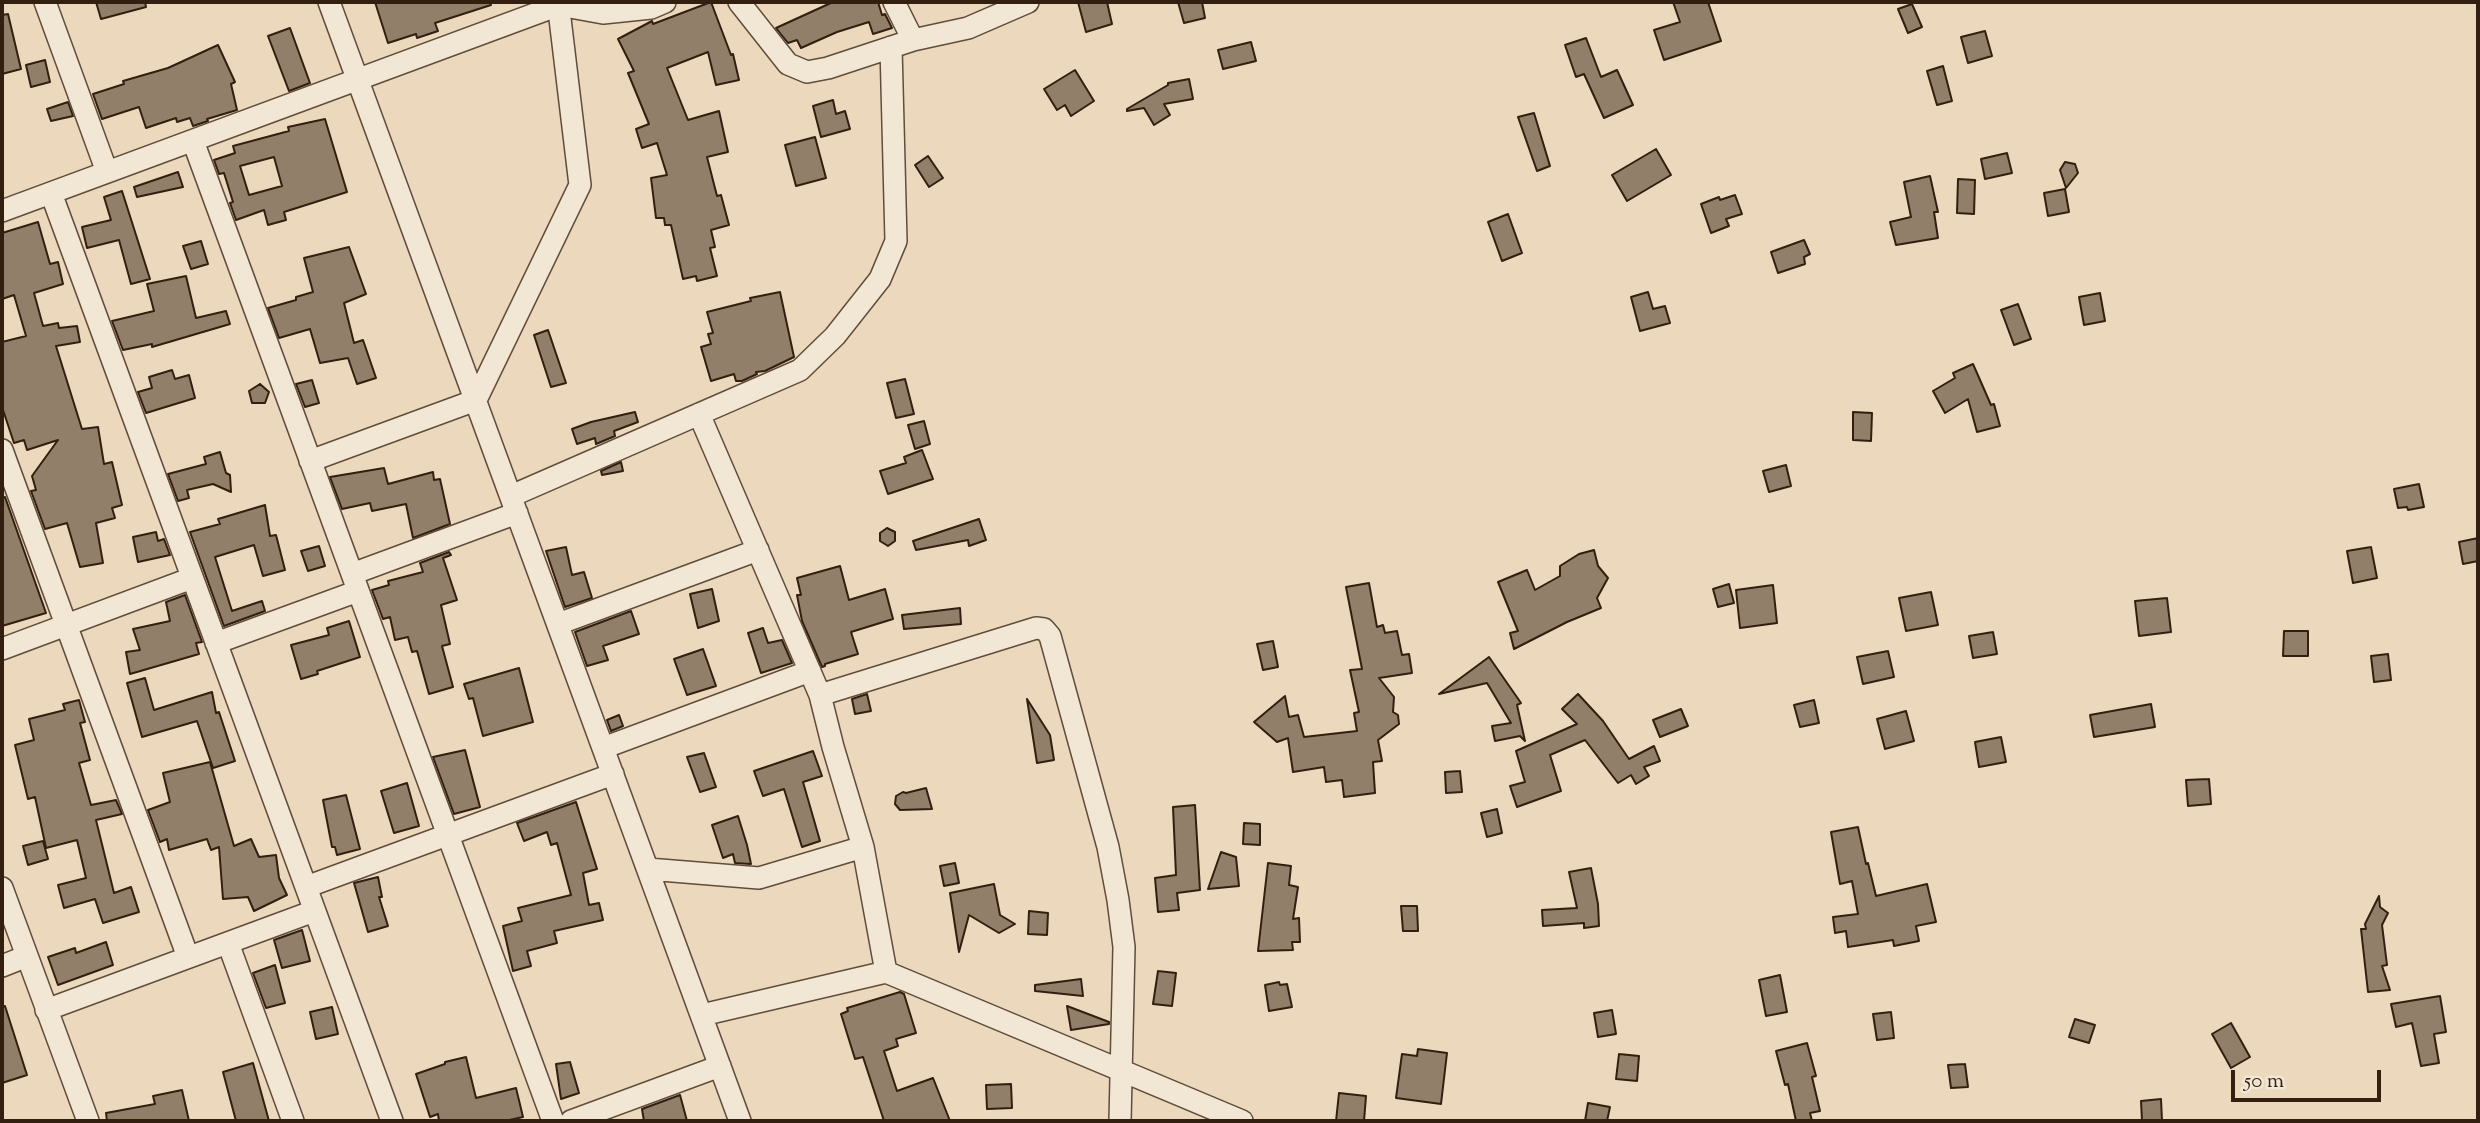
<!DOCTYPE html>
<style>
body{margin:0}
#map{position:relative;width:2480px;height:1123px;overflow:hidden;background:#ebd8bd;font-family:"Sorts Mill Goudy",serif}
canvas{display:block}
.frame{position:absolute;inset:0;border:4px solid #321f0f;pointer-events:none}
.scale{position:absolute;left:2231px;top:1070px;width:150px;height:32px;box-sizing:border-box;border:4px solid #321f0f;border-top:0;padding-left:9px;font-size:21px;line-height:24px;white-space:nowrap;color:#321f0f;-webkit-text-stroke:5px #f2e6d4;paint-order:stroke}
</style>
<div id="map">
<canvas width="2480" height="1123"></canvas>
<div class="frame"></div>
<div class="scale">50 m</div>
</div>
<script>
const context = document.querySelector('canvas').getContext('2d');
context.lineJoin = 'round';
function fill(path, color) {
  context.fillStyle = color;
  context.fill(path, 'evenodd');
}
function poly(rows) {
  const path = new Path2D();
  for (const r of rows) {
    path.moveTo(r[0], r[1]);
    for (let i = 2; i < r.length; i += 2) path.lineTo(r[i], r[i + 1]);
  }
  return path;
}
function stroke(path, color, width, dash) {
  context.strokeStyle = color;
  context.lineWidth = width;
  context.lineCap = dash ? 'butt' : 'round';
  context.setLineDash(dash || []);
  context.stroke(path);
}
const building = poly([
 [96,2,145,2,146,7,101,19,96,2],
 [375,2,490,2,491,5,435,23,438,31,417,38,416,34,388,43,375,2],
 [711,2,731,55,733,54,739,80,716,85,708,52,667,68,688,120,719,111,728,152,707,157,717,196,721,195,729,225,711,230,715,247,710,248,717,276,697,281,696,276,683,279,671,225,665,225,664,218,656,218,651,178,667,175,657,143,642,148,636,129,649,124,628,73,634,71,618,39,652,21,653,24,711,2],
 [833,2,878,2,882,15,885,14,892,28,873,34,869,22,837,32,801,48,797,40,788,43,776,28,833,2],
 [1078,2,1107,2,1112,24,1086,32,1078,2],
 [1178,2,1202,2,1205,18,1184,23,1178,2],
 [1673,2,1708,2,1721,41,1664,60,1654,30,1680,22,1673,2],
 [1912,4,1922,27,1908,33,1898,9,1912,4],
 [8,14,21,69,2,74,2,15,8,14],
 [290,28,310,83,289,91,268,36,290,28],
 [1985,31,1992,56,1968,63,1961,37,1985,31],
 [1586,38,1601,77,1617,70,1633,105,1604,118,1584,74,1576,77,1565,45,1586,38],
 [1251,42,1256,61,1223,69,1218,50,1251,42],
 [218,45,235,82,231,84,237,110,207,119,208,121,193,126,190,118,177,122,176,118,146,128,139,107,102,119,93,94,124,84,123,81,168,68,218,45],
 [45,60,50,82,31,87,26,65,45,60],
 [1943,66,1952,101,1937,105,1927,71,1943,66],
 [1075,70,1094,101,1071,116,1065,105,1057,110,1044,89,1075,70],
 [1189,79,1193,99,1164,104,1170,115,1154,125,1144,108,1127,111,1127,109,1168,85,1168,83,1189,79],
 [833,100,836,114,845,111,850,129,821,137,813,106,833,100],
 [68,102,73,116,51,121,47,109,68,102],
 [1534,113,1550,166,1537,171,1518,117,1534,113],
 [325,119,347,192,284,212,286,220,268,225,264,210,236,220,230,203,233,202,224,173,219,174,214,160,235,153,233,146,289,131,288,127,325,119],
 [274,157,282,186,249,195,240,166,274,157],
 [815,137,826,178,796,186,785,145,815,137],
 [1656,149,1671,175,1627,201,1612,175,1656,149],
 [2007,153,2012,173,1985,179,1981,159,2007,153],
 [928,156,943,178,929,187,915,165,928,156],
 [2065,162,2075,164,2078,173,2066,188,2060,170,2065,162],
 [178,172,183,187,137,197,134,187,178,172],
 [1930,176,1938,212,1934,212,1938,238,1896,245,1890,222,1911,217,1904,182,1930,176],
 [1958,179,1975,180,1974,214,1957,213,1958,179],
 [2065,189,2069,212,2048,216,2044,193,2065,189],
 [122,191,150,279,131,284,119,240,87,248,82,227,111,220,104,197,122,191],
 [1735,195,1742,214,1726,219,1729,226,1711,233,1701,204,1719,197,1720,200,1735,195],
 [1508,214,1522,253,1502,261,1488,222,1508,214],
 [38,222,50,264,58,262,63,284,34,293,43,326,58,323,59,328,77,326,80,342,56,346,81,426,82,429,98,427,104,464,112,462,122,505,112,508,115,518,96,523,103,563,80,567,67,523,45,529,31,491,36,490,32,476,58,440,27,450,24,440,14,443,2,407,2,342,26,336,14,295,2,299,2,233,38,222],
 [1804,240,1810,254,1804,257,1805,264,1778,273,1771,252,1804,240],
 [201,241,208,264,191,269,183,246,201,241],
 [349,247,366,294,344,303,354,343,363,340,376,378,357,384,348,358,320,363,310,329,279,338,268,308,296,300,296,297,313,292,304,258,349,247],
 [186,276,196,318,226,311,230,324,152,347,152,344,123,350,112,321,154,311,147,284,186,276],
 [780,292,794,357,765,371,756,372,757,374,742,381,736,381,734,374,711,381,701,347,711,344,708,334,713,333,707,312,751,301,750,298,780,292],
 [1648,292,1653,309,1665,306,1670,323,1640,331,1631,297,1648,292],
 [2100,293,2105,321,2084,325,2079,297,2100,293],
 [2018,304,2031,339,2014,345,2001,310,2018,304],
 [548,330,566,383,551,387,534,335,548,330],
 [1973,364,1991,405,1994,404,2000,426,1977,432,1968,399,1945,413,1933,391,1955,378,1953,373,1973,364],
 [172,370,175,379,189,375,195,398,146,413,138,392,152,388,149,377,172,370],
 [905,379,914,414,896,418,887,383,905,379],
 [312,380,319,403,305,407,296,384,312,380],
 [260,384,269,392,265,403,252,403,249,391,260,384],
 [635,412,638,422,614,431,615,436,596,444,595,438,577,444,572,429,591,422,635,412],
 [1853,412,1872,413,1871,441,1853,440,1853,412],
 [924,421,930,444,915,449,908,425,924,421],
 [922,450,933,479,888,494,880,471,906,463,904,457,922,450],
 [220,452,226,473,230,475,231,492,213,484,187,490,189,498,178,501,168,474,206,464,204,457,220,452],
 [621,462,623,471,602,475,601,471,621,462],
 [1786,465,1791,486,1769,492,1763,471,1786,465],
 [384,468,388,484,433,472,434,480,440,479,450,524,413,538,406,504,372,511,370,503,342,509,330,477,384,468],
 [2419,484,2424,507,2408,510,2407,507,2398,508,2394,489,2419,484],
 [5,497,46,613,2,626,2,498,5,497],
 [265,505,270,536,276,535,285,570,263,576,254,545,215,557,232,611,262,601,265,611,224,626,190,532,220,524,218,519,265,505],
 [979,519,986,540,969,546,968,540,916,550,913,541,979,519],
 [887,528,895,532,895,541,888,546,880,541,880,533,887,528],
 [156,532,158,541,164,539,170,555,138,562,133,537,156,532],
 [2478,538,2478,561,2463,564,2459,542,2478,538],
 [319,546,325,566,308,571,301,551,319,546],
 [566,547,572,575,584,572,592,598,565,607,546,551,566,547],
 [2371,547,2377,578,2353,583,2347,551,2371,547],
 [1594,550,1598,566,1608,578,1597,598,1601,608,1567,622,1514,649,1510,633,1518,631,1498,582,1527,570,1535,590,1560,576,1560,566,1579,554,1594,550],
 [449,552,451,555,443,558,457,600,441,605,450,644,442,646,453,687,429,694,417,651,412,652,408,637,395,640,390,617,383,619,372,590,389,585,388,581,423,572,420,563,449,552],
 [840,566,849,600,885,589,893,619,851,632,858,654,825,664,825,666,822,667,802,621,797,595,801,595,797,578,840,566],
 [1369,583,1377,627,1383,625,1385,633,1397,631,1402,655,1409,654,1412,673,1379,678,1394,697,1393,712,1398,715,1399,724,1378,740,1382,761,1373,762,1375,793,1344,797,1342,780,1326,782,1324,767,1293,772,1288,738,1277,742,1254,722,1285,696,1289,717,1298,715,1304,737,1357,731,1354,713,1359,712,1350,670,1362,669,1346,587,1369,583],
 [1729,584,1734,603,1718,607,1713,589,1729,584],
 [1773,585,1777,623,1740,628,1736,590,1773,585],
 [712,589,719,621,698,628,690,594,712,589],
 [1931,592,1938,625,1906,631,1899,598,1931,592],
 [185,595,202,642,196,643,199,654,130,674,126,652,140,650,133,629,170,621,166,602,185,595],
 [2167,598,2171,632,2139,636,2135,601,2167,598],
 [960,608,961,624,904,629,902,615,960,608],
 [631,611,639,634,603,646,608,660,587,666,575,632,631,611],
 [349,621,360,657,317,671,318,674,301,679,291,645,329,635,327,628,349,621],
 [763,628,768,643,782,640,792,663,761,673,748,633,763,628],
 [2284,631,2308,631,2308,656,2283,656,2284,631],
 [1993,632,1997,654,1973,658,1969,636,1993,632],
 [1273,641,1278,667,1263,670,1257,644,1273,641],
 [703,649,716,686,687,695,674,659,703,649],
 [1888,651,1894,677,1863,684,1857,657,1888,651],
 [2388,654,2391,680,2374,682,2371,656,2388,654],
 [1489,657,1521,703,1517,705,1525,741,1520,736,1495,741,1492,726,1511,723,1487,683,1439,694,1489,657],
 [519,668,533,722,483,736,473,698,469,699,464,684,519,668],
 [145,678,154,710,212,692,216,713,219,712,235,761,213,768,197,721,142,737,127,683,145,678],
 [867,694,871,711,855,714,852,699,867,694],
 [1578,694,1603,721,1629,759,1654,746,1660,761,1644,767,1649,776,1636,784,1631,775,1618,783,1585,740,1550,755,1561,791,1517,807,1510,786,1525,782,1516,751,1577,724,1562,709,1578,694],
 [1027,699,1050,735,1054,760,1037,763,1027,699],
 [79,700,85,722,80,723,90,760,79,763,91,805,116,800,122,814,96,820,114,893,131,887,139,912,103,923,95,899,64,908,58,885,86,878,77,840,46,848,35,797,28,799,15,745,34,740,29,719,65,710,63,704,79,700],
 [1814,700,1819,723,1800,727,1794,705,1814,700],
 [2151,704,2155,727,2094,737,2090,715,2151,704],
 [1681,709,1688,726,1660,737,1653,720,1681,709],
 [1906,711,1914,741,1885,749,1877,719,1906,711],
 [619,715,623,726,611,731,607,720,619,715],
 [2001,737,2006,762,1979,767,1975,742,2001,737],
 [465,750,480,807,454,814,433,757,465,750],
 [813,751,822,776,803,782,820,841,802,847,784,789,763,796,754,771,813,751],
 [704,753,716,787,700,792,687,757,704,753],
 [210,762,234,846,251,839,259,857,276,855,279,878,287,895,254,911,248,897,223,899,219,847,211,850,207,839,169,850,167,839,160,842,148,810,170,802,163,773,210,762],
 [1460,771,1462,792,1446,793,1445,772,1460,771],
 [2209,779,2211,804,2188,806,2186,780,2209,779],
 [407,783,419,826,394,833,381,791,407,783],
 [926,788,932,809,900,810,895,804,896,796,903,792,906,793,926,788],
 [346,795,360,849,337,855,335,847,332,847,323,800,346,795],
 [576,802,597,869,583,873,589,905,599,903,603,920,554,931,557,943,527,951,531,966,513,971,503,926,522,921,518,908,571,895,557,843,551,845,547,832,524,841,517,823,576,802],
 [1195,805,1200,890,1177,893,1179,910,1158,912,1155,878,1176,875,1173,807,1195,805],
 [1497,809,1502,833,1487,837,1481,813,1497,809],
 [738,816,747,845,751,864,735,863,733,854,723,858,712,825,738,816],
 [1244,823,1260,824,1260,845,1243,844,1244,823],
 [1858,827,1866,864,1868,863,1876,896,1927,884,1936,922,1916,926,1919,941,1894,946,1893,940,1848,947,1846,931,1835,933,1833,917,1858,914,1852,881,1840,884,1831,832,1858,827],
 [43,841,48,859,28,865,23,846,43,841],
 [1221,852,1236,857,1239,886,1208,889,1221,852],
 [955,863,959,883,944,886,940,866,955,863],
 [1268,863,1291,866,1289,885,1298,887,1293,919,1299,918,1300,942,1292,942,1293,950,1258,951,1268,863],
 [1591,868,1598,904,1599,926,1584,928,1584,923,1543,926,1542,910,1577,908,1569,872,1591,868],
 [378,877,382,897,379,897,388,926,368,932,354,883,378,877],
 [994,884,1000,915,1015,924,999,933,969,915,959,952,950,893,994,884],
 [2379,896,2380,907,2388,913,2382,925,2387,965,2382,966,2390,990,2368,992,2361,929,2366,929,2365,924,2379,896],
 [1401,906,1417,906,1418,931,1403,931,1401,906],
 [1029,911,1048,913,1047,935,1028,934,1029,911],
 [302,930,310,961,282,968,274,940,302,930],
 [106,942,113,965,58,985,48,957,75,948,76,953,106,942],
 [275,965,285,1003,266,1008,253,973,275,965],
 [1158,971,1176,973,1172,1006,1153,1004,1158,971],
 [1780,975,1787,1012,1766,1016,1759,980,1780,975],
 [1081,979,1083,996,1035,991,1035,985,1081,979],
 [1279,982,1280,985,1287,984,1292,1007,1269,1011,1265,985,1279,982],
 [900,992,904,994,916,1033,896,1039,898,1046,884,1051,897,1091,933,1078,950,1121,884,1121,863,1057,855,1059,841,1014,848,1011,847,1008,900,992],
 [2440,996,2446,1032,2434,1034,2439,1063,2421,1066,2412,1023,2396,1027,2391,1004,2440,996],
 [5,1006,27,1075,2,1083,2,1007,5,1006],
 [1067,1006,1109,1022,1109,1024,1071,1030,1067,1006],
 [332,1007,338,1034,316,1039,310,1012,332,1007],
 [1612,1010,1616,1034,1598,1037,1594,1013,1612,1010],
 [1891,1012,1894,1038,1877,1040,1873,1014,1891,1012],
 [2075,1019,2095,1025,2089,1043,2069,1037,2075,1019],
 [2231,1023,2250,1057,2231,1068,2212,1034,2231,1023],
 [1807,1043,1816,1076,1812,1077,1820,1111,1810,1113,1812,1121,1796,1121,1788,1084,1785,1085,1776,1051,1807,1043],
 [1418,1049,1447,1053,1441,1104,1396,1098,1402,1054,1417,1056,1418,1049],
 [1619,1054,1639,1056,1637,1081,1616,1079,1619,1054],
 [466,1057,476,1098,516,1088,523,1117,505,1121,439,1121,438,1114,430,1117,416,1074,445,1064,445,1062,466,1057],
 [570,1062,579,1093,561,1099,556,1064,570,1062],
 [253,1063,269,1121,236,1121,223,1072,253,1063],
 [1965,1064,1968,1087,1951,1088,1948,1065,1965,1064],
 [1011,1084,1012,1108,987,1109,986,1085,1011,1084],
 [182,1090,189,1121,107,1121,106,1113,155,1104,153,1096,182,1090],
 [1339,1093,1366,1096,1364,1121,1336,1121,1339,1093],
 [680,1095,687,1121,644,1121,642,1109,680,1095],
 [2161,1099,2162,1121,2142,1121,2141,1101,2161,1099],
 [1588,1103,1610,1107,1607,1121,1585,1121,1588,1103]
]);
fill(building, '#927f69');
stroke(building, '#321f0f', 2);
const minor = poly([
 [45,2,107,172],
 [329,2,740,1121],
 [739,2,788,64,807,72,828,68,913,40,968,28,1028,2],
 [894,2,913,40],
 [193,141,553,1121],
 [51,193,392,1121],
 [2,211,559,5,603,13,651,8,665,2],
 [699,414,820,695,833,747,863,847,886,972],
 [2,450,188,957],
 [310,461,476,400,580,185,558,2],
 [511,496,800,370,835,336,880,279,896,241,891,47],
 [352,574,517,513],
 [558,624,758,550],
 [216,643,358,591],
 [2,649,192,578],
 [820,695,1036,628,1044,629,1050,636,1108,847,1118,900,1124,947,1120,1121],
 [603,748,810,671],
 [648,869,759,878,863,847],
 [306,887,613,774],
 [2,888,88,1121],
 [228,943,293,1121],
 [2,966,27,956],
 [46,1010,314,911],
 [702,1015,886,972,1242,1121],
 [571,1121,720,1066]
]);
stroke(minor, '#604d3a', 24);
stroke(minor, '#f2e6d4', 21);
</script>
